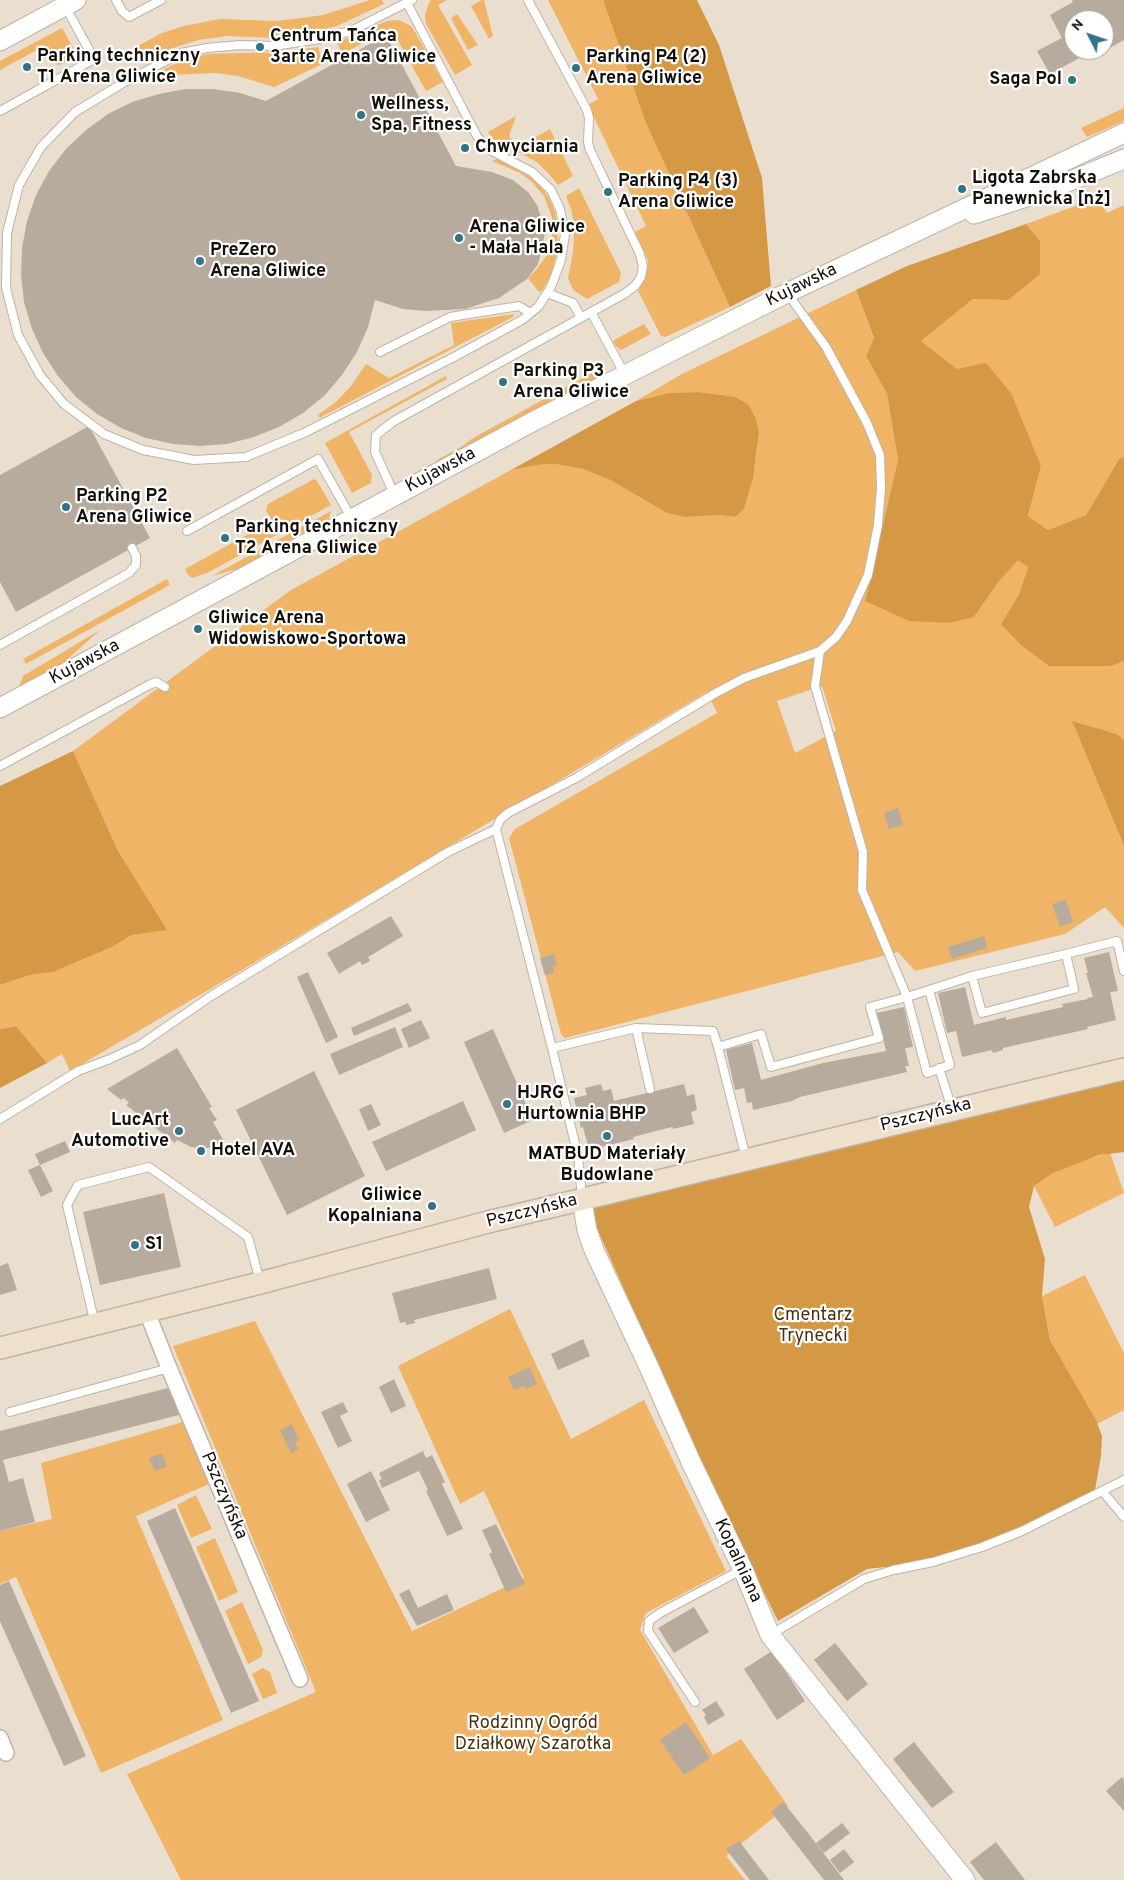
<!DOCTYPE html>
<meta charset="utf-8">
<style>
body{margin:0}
#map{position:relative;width:1124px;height:1880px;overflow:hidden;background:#eadecf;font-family:Overpass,sans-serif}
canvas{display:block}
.north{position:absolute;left:1064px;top:10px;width:50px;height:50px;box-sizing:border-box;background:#fff;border:1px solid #a19f9d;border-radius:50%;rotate:311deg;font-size:14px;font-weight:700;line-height:20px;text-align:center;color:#130f0a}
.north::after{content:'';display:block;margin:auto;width:18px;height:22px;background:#327386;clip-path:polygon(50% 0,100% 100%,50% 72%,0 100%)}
</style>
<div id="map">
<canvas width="1124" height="1880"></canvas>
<div class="north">N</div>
</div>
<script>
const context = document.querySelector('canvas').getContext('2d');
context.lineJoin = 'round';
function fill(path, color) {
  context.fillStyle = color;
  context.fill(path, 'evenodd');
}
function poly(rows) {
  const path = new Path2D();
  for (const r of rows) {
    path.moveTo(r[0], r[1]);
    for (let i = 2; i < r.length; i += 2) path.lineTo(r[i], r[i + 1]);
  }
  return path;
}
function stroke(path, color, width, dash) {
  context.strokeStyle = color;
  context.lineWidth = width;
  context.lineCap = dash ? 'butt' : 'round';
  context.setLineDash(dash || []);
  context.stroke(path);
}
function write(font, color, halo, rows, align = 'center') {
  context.font = font + ' Overpass,sans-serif';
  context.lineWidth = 4.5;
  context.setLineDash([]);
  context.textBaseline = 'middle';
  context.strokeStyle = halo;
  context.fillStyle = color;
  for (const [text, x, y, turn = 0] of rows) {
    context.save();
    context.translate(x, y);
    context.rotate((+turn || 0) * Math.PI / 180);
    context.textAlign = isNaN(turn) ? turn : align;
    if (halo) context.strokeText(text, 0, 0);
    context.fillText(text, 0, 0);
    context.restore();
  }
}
fill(poly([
 [370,0,382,0,384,4,337,26,307,34,272,38,228,36,198,40,176,47,143,63,136,47,162,33,184,26,220,19,276,21,302,18,323,15],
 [431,0,447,0,438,5,472,65,455,75,426,24,425,15,428,5],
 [482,0,484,0,493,36,489,39,471,6],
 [548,0,603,0,645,121,730,307,665,337,661,336,638,291,646,275,648,260,635,232,646,226,588,105,598,99],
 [457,14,478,45,468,50,451,18],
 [399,20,411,26,415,32,443,82,426,91,391,28,342,54,337,42,387,21],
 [62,28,75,51,74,57,60,65,55,64,44,46,0,70,0,61],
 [318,47,321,57,333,52,337,57,274,87,238,76,215,73,170,75,142,82,170,66,186,59,208,54,284,52],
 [1124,108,1124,121,1087,137,1081,128],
 [516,116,509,136,518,147,550,129,573,176,558,185,548,173,537,162,493,139,488,132],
 [497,159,525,172,535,179,549,198,554,209,557,222,558,246,552,273,542,291,539,292,528,278,536,270,547,255,552,238,552,217,544,196,531,181,520,173,492,161],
 [579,188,621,273,619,282,587,299,573,290,568,278,573,252,574,232,572,212,566,196],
 [1097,198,1107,213,1124,205,1124,457,1119,459,1086,515,1048,530,1028,516,1041,466,957,369,921,341,973,299,1008,300,1040,241,1026,224],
 [856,290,874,339,866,356,887,394,898,460,865,601,951,623,974,617,1000,580,1018,559,1028,567,1019,594,1001,624,1111,666,1124,661,1124,740,1117,734,1072,721,1124,846,1124,928,1105,907,1065,934,915,971,898,952,565,1038,561,1034,509,838,515,829,717,713,707,692,205,992,70,1071,62,1054,47,1063,16,1026,0,1029,0,985,30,975,53,972,112,947,132,935,166,930,118,851,73,751,291,590,511,470,537,465,555,464,583,469,610,480,667,513,685,517,718,515,736,517,744,509,752,478,757,451,759,433,756,419,749,405,716,395,698,392,669,393,636,401,682,374],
 [822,686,836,731,795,753,777,701],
 [514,314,513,317,319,418,318,415,337,401,351,386,366,364,389,378,454,345,451,323],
 [644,324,651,334,621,350,616,346,613,342,614,340],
 [603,367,599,376,590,384,435,463,437,460,461,447,473,438],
 [446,376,447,379,349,432,372,475,371,483,352,493,325,443],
 [314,479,317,481,331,505,209,572,192,578,188,575,185,569,272,521,266,510,268,504],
 [331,511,329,519,237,569,212,576],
 [167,579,170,585,26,664,23,659],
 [100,630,61,665,19,687,23,676],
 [1110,1153,1124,1193,1055,1227,1034,1186,1053,1173,1079,1161],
 [1085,1275,1124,1353,1124,1410,1097,1424,1050,1340,1042,1296],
 [510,1309,571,1439,644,1400,726,1571,646,1613,640,1630,713,1755,741,1739,788,1806,726,1856,745,1880,181,1880,127,1774,316,1692,173,1346,255,1321,412,1631,524,1578,484,1491,460,1504,398,1366],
 [183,1422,209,1484,136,1516,223,1720,101,1773,16,1577,0,1584,0,1531,52,1519,41,1463],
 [196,1495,212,1529,191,1538,177,1505],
 [215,1538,238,1592,219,1601,196,1547],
 [242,1602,263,1650,261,1657,248,1664,225,1611],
 [263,1668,270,1672,277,1693,263,1699,252,1674]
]), '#efb466');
fill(poly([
 [603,0,697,0,719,45,762,178,771,286,730,307,645,121],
 [1026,224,1040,241,1040,274,1008,300,973,299,921,341,957,369,986,363,1011,393,1041,466,1028,516,1048,530,1086,515,1119,459,1124,457,1124,661,1111,666,1049,666,1021,645,1001,624,1019,594,1028,567,1018,560,1000,580,974,617,951,623,909,621,865,601,898,460,887,394,866,356,874,338,856,290,907,266],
 [698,392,735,397,749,405,756,419,759,433,753,478,744,509,736,517,718,515,685,517,667,513,610,480,583,469,555,464,537,465,511,470,636,401,669,393],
 [1072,721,1117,734,1124,740,1124,846],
 [73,751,118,851,167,930,132,935,112,947,53,972,30,975,0,985,0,786],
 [16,1026,47,1063,0,1088,0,1029],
 [1124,1069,1124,1152,1099,1155,1053,1173,1034,1186,1029,1207,1045,1259,1042,1296,1050,1340,1096,1420,1102,1436,1101,1456,1094,1496,1022,1531,933,1562,867,1569,778,1621,702,1465,588,1208]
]), '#d59945');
fill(poly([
 [1072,0,1124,0,1124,40,1101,53,1099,50,1104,50,1104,20,1074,20,1074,50,1094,50,1050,74,1037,51,1062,38,1050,15,1073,2],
 [386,35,456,166,492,172,513,180,528,192,537,205,545,229,543,246,538,264,527,279,499,298,465,309,426,311,403,309,375,300,368,327,357,352,342,375,324,396,303,413,279,427,254,437,227,444,200,446,173,444,146,438,121,428,97,414,76,397,58,376,43,353,32,329,24,302,21,275,22,248,27,221,36,195,49,171,66,149,86,130,108,114,132,102,159,94,185,89,213,89,240,93,266,101],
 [89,426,150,538,16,612,0,582,0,475],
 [898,808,903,825,889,829,884,813],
 [1066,900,1073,922,1060,927,1052,904],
 [391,916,403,936,368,957,370,961,362,965,360,961,339,974,327,953],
 [984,936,987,948,952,959,948,947],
 [1109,952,1118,991,1110,992,1116,1020,1087,1027,1088,1029,1003,1048,1003,1050,993,1053,992,1050,962,1057,956,1031,947,1033,938,993,965,987,974,1025,1006,1017,1006,1020,1063,1007,1062,1004,1088,999,1087,998,1093,997,1086,973,1088,973,1084,958],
 [554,954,557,965,553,967,554,973,545,975,540,958],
 [308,972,338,1037,326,1043,297,977],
 [408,1003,412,1011,354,1036,351,1028],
 [904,1007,913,1047,905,1048,909,1066,905,1066,907,1072,800,1097,792,1101,753,1110,752,1102,747,1103,744,1088,735,1090,726,1050,752,1043,761,1080,823,1063,886,1051,877,1013],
 [421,1020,430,1038,409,1048,401,1029],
 [395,1027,403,1047,339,1075,330,1054],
 [493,1029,533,1120,504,1133,464,1042],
 [177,1048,212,1107,209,1108,217,1120,213,1122,225,1143,204,1149,191,1147,177,1140,175,1143,126,1105,129,1103,124,1098,121,1100,107,1089],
 [314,1071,365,1176,287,1215,236,1110],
 [601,1084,603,1091,611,1089,614,1101,684,1084,687,1096,694,1094,697,1110,691,1112,694,1124,673,1129,672,1127,633,1137,634,1139,589,1150,583,1127,581,1128,574,1098,587,1095,585,1088],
 [463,1101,476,1130,386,1171,372,1142],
 [371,1104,381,1125,368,1131,359,1109],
 [65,1141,70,1152,40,1165,35,1154],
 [40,1165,53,1191,41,1197,28,1170],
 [164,1193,181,1267,100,1285,83,1212],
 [8,1263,17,1290,0,1295,0,1266],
 [489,1268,497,1299,414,1320,415,1323,406,1325,406,1322,400,1323,392,1293],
 [583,1339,590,1356,558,1370,551,1354],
 [530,1367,537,1384,526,1389,525,1386,514,1390,508,1377],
 [394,1379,406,1406,391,1413,379,1387],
 [172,1387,179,1415,3,1460,9,1482,23,1478,35,1522,0,1531,0,1431],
 [343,1402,348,1412,340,1416,352,1441,338,1448,321,1412],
 [292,1424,299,1440,295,1442,298,1449,291,1453,280,1430],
 [423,1451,426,1458,432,1455,445,1482,442,1484,463,1529,447,1536,426,1491,428,1490,419,1471,382,1488,379,1480,382,1479,379,1473],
 [162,1453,167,1466,155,1471,149,1458],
 [371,1471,390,1510,366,1522,347,1484],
 [175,1508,259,1701,231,1713,147,1521],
 [496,1524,525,1584,506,1592,489,1554,492,1552,482,1530],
 [9,1581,86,1756,64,1766,0,1621,0,1585],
 [409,1589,418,1608,447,1594,454,1610,417,1626,399,1594],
 [694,1607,709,1632,674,1653,658,1628],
 [835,1643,868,1684,847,1701,814,1660],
 [772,1651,805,1701,777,1720,744,1669],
 [716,1701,725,1715,708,1725,704,1717,706,1715,702,1710],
 [686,1722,710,1758,684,1775,660,1740],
 [914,1742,954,1792,932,1808,893,1759],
 [1122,1777,1124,1780,1124,1811,1106,1791],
 [783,1802,808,1833,844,1880,824,1880,771,1812],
 [842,1823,850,1833,824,1853,816,1843],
 [739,1841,769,1880,750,1880,726,1849],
 [996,1842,1025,1880,984,1880,970,1862],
 [844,1849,854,1862,840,1873,830,1860]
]), '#b6ab9c');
const service = poly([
 [116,0,122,11,129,17,161,0],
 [407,3,478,138,492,151,532,172,551,190,560,209,565,234,561,260,551,287,538,307,522,320,454,357,306,432,246,457,194,460,143,450,104,434,64,404,40,375,18,335,6,288,7,233,19,185,41,147,75,112,123,83,181,53,207,48,240,45,274,46,319,39,351,31,412,0],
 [0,111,94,59,65,6],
 [547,293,573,303,581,318],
 [591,312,625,375],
 [380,352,450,317,519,306,530,313],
 [395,496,375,452,376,435,394,421,624,294,635,286,641,277,643,266,640,254,590,150,588,142,589,118,587,110,528,0],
 [187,531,318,459,352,519],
 [0,645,129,573,136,565,136,556,132,548],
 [0,766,149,685,156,682,165,687],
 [972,976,1066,954],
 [929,990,972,976,982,1013,1074,989,1066,954,1117,941,1124,971],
 [929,990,950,1065,927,1073,907,997,929,990],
 [636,1028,650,1089],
 [552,1048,636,1028,713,1031,718,1047],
 [939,1068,952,1109],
 [0,1119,78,1071,110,1059,140,1045,211,996,448,852,496,829],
 [746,1158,718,1047,761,1034,771,1067,879,1038,870,1007,907,997,862,890,863,852,815,686,820,651],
 [582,1198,578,1156,552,1048,496,829,500,820,508,813,576,778,714,694,744,678,820,651,836,637,847,621,868,575,878,525,881,488,880,455,867,423,826,347,787,293],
 [95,1324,67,1205,78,1185,149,1167,248,1237,260,1281],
 [10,1412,169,1368],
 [1103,1492,1124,1517],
 [770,1635,864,1579,893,1570,933,1562,982,1547,1022,1531,1124,1480],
 [695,1702,648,1631,649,1621,660,1613,743,1569]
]);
const minor = poly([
 [147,1312,169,1368,300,1679],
 [0,1738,6,1753]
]);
const tertiary = poly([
 [0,41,76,0],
 [974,214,1048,190,1124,159],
 [0,708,534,421,787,293,1124,133],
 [582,1200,587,1230,594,1250,648,1365,691,1462,745,1574,770,1635,965,1880]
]);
const secondary = poly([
 [0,1348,260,1283,488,1222,1124,1069]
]);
stroke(service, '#bfb3a5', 10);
stroke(minor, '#bfb3a5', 18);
stroke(tertiary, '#bfb3a5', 21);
stroke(secondary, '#bfb3a5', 24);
stroke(service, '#fff', 8);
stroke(minor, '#fff', 15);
stroke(tertiary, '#fff', 19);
stroke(secondary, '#efe0cb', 21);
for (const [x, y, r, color] of [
 [260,47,5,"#327386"],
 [27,67,5,"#327386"],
 [576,68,5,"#327386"],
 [1072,80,5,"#327386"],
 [361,115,5,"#327386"],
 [465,148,5,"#327386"],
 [962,189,5,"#327386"],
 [608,192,5,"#327386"],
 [459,238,5,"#327386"],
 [200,261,5,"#327386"],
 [503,382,5,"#327386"],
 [66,507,5,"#327386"],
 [225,538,5,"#327386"],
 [198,629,5,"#327386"],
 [507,1104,5,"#327386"],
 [179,1131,5,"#327386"],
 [607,1136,5,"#327386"],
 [201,1151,5,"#327386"],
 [432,1206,5,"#327386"],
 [135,1245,5,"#327386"]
]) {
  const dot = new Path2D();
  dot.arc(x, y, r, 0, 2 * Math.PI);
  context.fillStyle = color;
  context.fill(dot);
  stroke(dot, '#fff', 2);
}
write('bold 18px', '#130f0a', '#fff', [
 ["Centrum Tańca",270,37],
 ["3arte Arena Gliwice",270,58],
 ["Parking techniczny",37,57],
 ["T1 Arena Gliwice",37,78],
 ["Parking P4 (2)",586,58],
 ["Arena Gliwice",586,79],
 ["Saga Pol",1062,80,"right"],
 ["Wellness,",371,105],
 ["Spa, Fitness",371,126],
 ["Chwyciarnia",475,148],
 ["Ligota Zabrska",972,179],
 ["Panewnicka [nż]",972,200],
 ["Parking P4 (3)",618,182],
 ["Arena Gliwice",618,203],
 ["Arena Gliwice",469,228],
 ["- Mała Hala",469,249],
 ["PreZero",210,251],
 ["Arena Gliwice",210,272],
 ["Parking P3",513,372],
 ["Arena Gliwice",513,393],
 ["Parking P2",76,497],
 ["Arena Gliwice",76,518],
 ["Parking techniczny",235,528],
 ["T2 Arena Gliwice",235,549],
 ["Gliwice Arena",208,619],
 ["Widowiskowo-Sportowa",208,640],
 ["HJRG -",517,1094],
 ["Hurtownia BHP",517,1115],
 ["LucArt",169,1121,"right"],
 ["Automotive",169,1142,"right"],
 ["Hotel AVA",211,1151],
 ["MATBUD Materiały",607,1155,"center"],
 ["Budowlane",607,1176,"center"],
 ["Gliwice",422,1196,"right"],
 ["Kopalniana",422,1217,"right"],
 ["S1",145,1245]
], 'left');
write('18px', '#130f0a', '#fff', [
 ["Kujawska",802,286,-26],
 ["Kujawska",441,471,-28],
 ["Kujawska",85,663,-28],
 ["Pszczyńska",926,1116,-14],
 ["Pszczyńska",532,1212,-14],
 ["Pszczyńska",223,1496,67],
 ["Kopalniana",737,1561,65]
]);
write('18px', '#4a310d', '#fff', [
 ["Cmentarz",813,1316],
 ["Trynecki",813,1337],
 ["Rodzinny Ogród",533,1724],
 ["Działkowy Szarotka",533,1745]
]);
</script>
